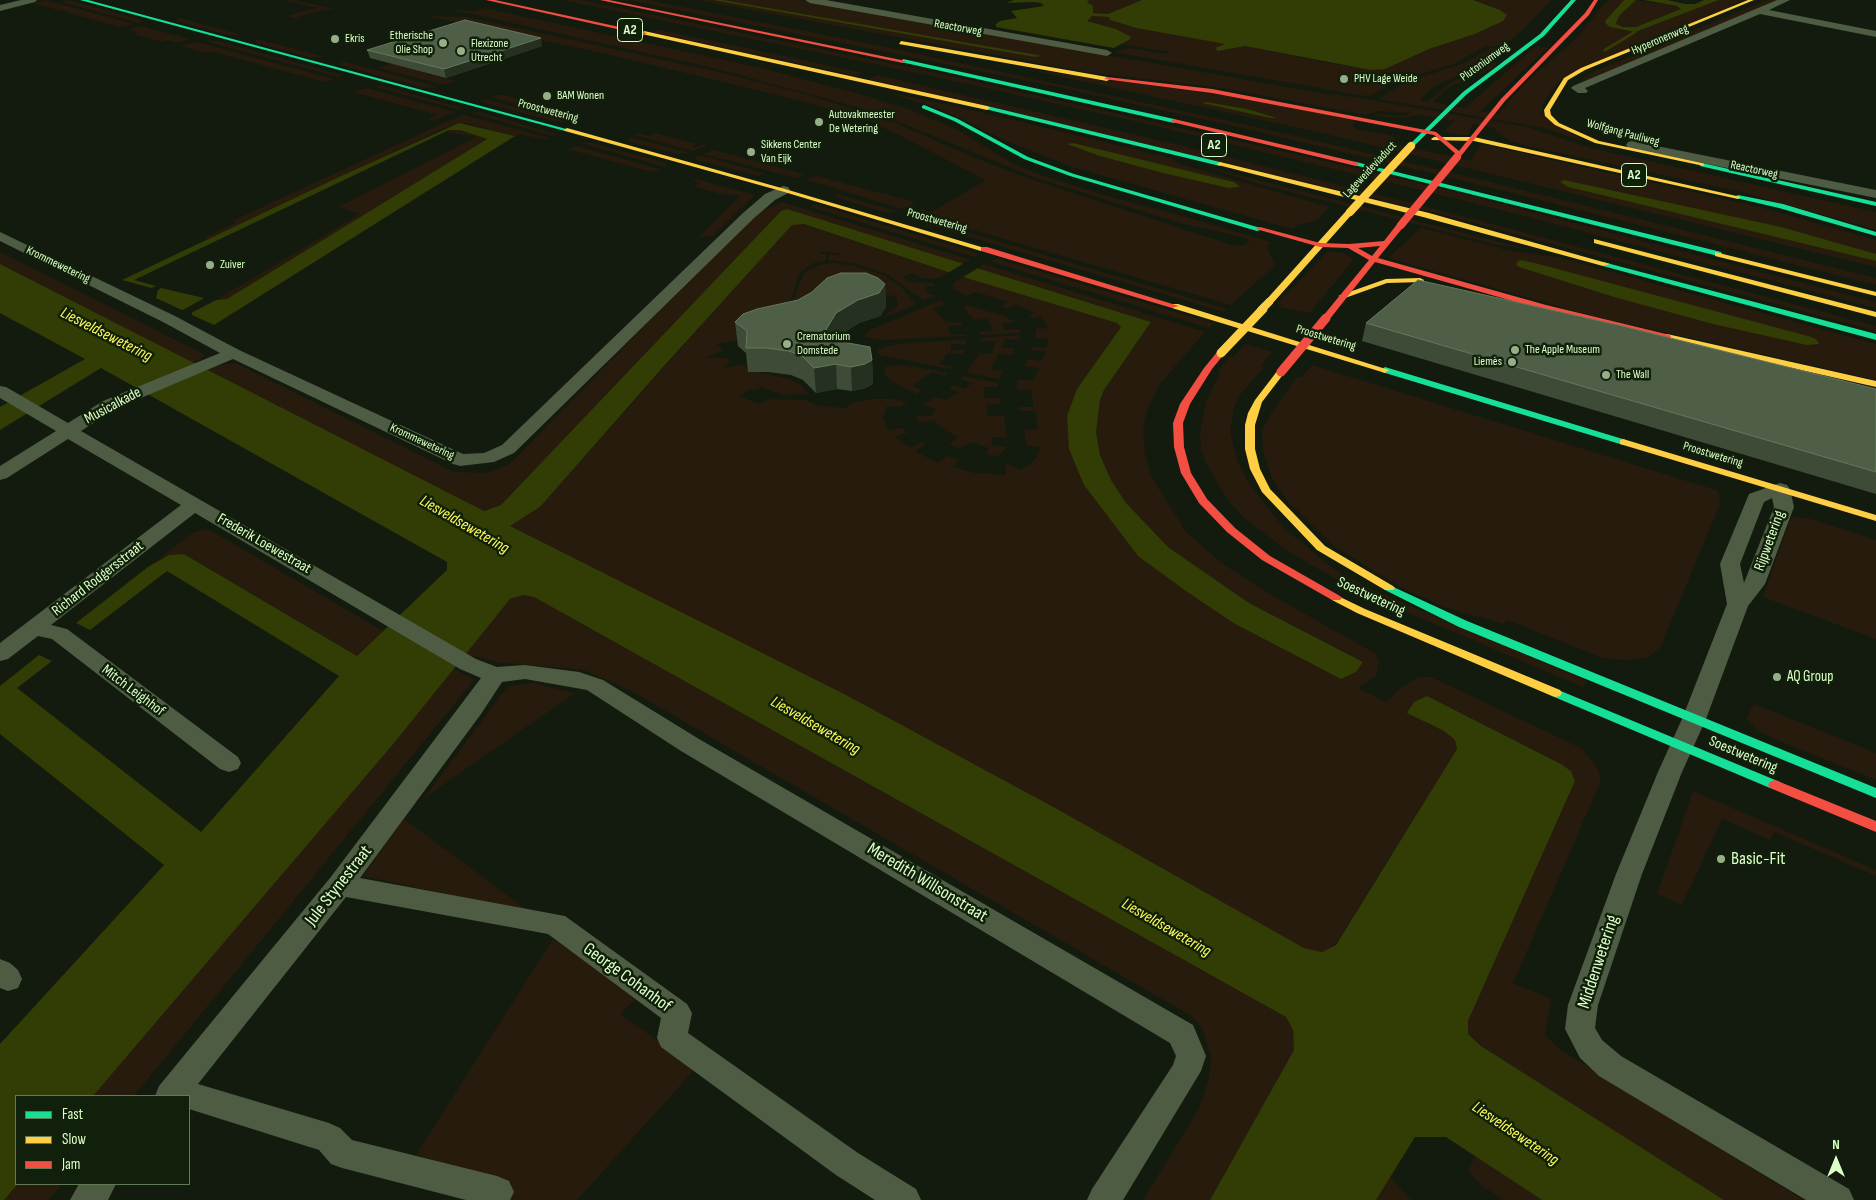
<!DOCTYPE html>
<meta charset="utf-8">
<style>
body{margin:0}
#map{position:relative;width:1876px;height:1200px;overflow:hidden;background:#131b0f;font-family:"Sofia Sans Condensed",sans-serif}
canvas{display:block}
.legend{position:absolute;left:15px;top:1095px;width:175px;height:90px;box-sizing:border-box;background:#11200a;border:1px solid #627956;margin:0;padding:6px 9px;list-style:none;font-size:15px;color:#dcffc9}
.legend li{display:flex;align-items:center;gap:10px;height:25px}
.legend b{width:25px;border:1px solid #627956}
.north{position:absolute;left:1811px;top:1135px;width:50px;height:50px;-webkit-text-stroke:4px #11200a;paint-order:stroke;rotate:0deg;font-size:14px;font-weight:700;line-height:20px;text-align:center;color:#dcffc9}
.north::after{content:'';display:block;margin:auto;width:18px;height:22px;background:#dcffc9;clip-path:polygon(50% 0,100% 100%,50% 72%,0 100%)}
</style>
<div id="map">
<canvas width="1876" height="1200"></canvas>
<ul class="legend">
<li><b style="height:6px;background:#16e098"></b>Fast</li>
<li><b style="height:6px;background:#ffcf43"></b>Slow</li>
<li><b style="height:6px;background:#f24e42"></b>Jam</li>
</ul>
<div class="north">N</div>
</div>
<script>
const context = document.querySelector('canvas').getContext('2d');
context.lineJoin = 'round';
function fill(path, color) {
  context.fillStyle = color;
  context.fill(path, 'evenodd');
}
function poly(rows) {
  const path = new Path2D();
  for (const r of rows) {
    path.moveTo(r[0], r[1]);
    for (let i = 2; i < r.length; i += 2) path.lineTo(r[i], r[i + 1]);
  }
  return path;
}
function stroke(path, color, width, dash) {
  context.strokeStyle = color;
  context.lineWidth = width;
  context.lineCap = dash ? 'butt' : 'round';
  context.setLineDash(dash || []);
  context.stroke(path);
}
function write(font, color, halo, rows, align = 'center') {
  context.font = font + ' "Sofia Sans Condensed",sans-serif';
  context.lineWidth = 5;
  context.setLineDash([]);
  context.textBaseline = 'middle';
  context.strokeStyle = halo;
  context.fillStyle = color;
  for (const [text, x, y, turn = 0] of rows) {
    context.save();
    context.translate(x, y);
    context.rotate((+turn || 0) * Math.PI / 180);
    context.textAlign = isNaN(turn) ? turn : align;
    if (halo) context.strokeText(text, 0, 0);
    context.fillText(text, 0, 0);
    context.restore();
  }
}
fill(poly([
 [45,0,134,24,110,29,117,26,32,3],
 [69,0,142,20,142,21,139,23,62,2],
 [283,0,294,0,335,9,324,10,297,17,300,18,297,19,287,16,317,8],
 [563,0,580,0,933,72,1330,162,1467,195,1876,302,1876,308,1470,202,1143,123,927,75],
 [629,0,647,0,876,45,1261,128,1474,178,1876,278,1876,285,1472,183,1255,131,1058,87],
 [698,0,798,0,1331,95,1335,94,1527,127,1591,148,1876,212,1876,230,1742,192,1532,147,1510,141,1496,131,1495,128,1473,124,1468,135,1460,135,1444,131,1455,121,1419,115,1403,118,1372,116,1380,114,1402,116,1412,113,1377,111,1366,115,1222,88,1086,72],
 [1089,0,1142,0,1108,14,1093,13,1087,2],
 [1473,0,1551,0,1524,29,1504,45,1484,47,1454,64,1396,81,1372,95,1365,96,1114,52,1129,48,1166,54,1169,52,1121,44,1130,39,1116,29,1086,20,1092,16,1109,17,1110,20,1136,28,1226,44,1226,51,1234,47,1245,46,1324,62,1378,70,1429,49,1475,34,1507,15,1500,10],
 [1610,0,1624,0,1605,21,1606,24,1610,27,1634,32,1719,0,1744,0,1557,83,1542,105,1542,113,1585,142,1544,128,1379,99,1403,83,1462,64,1491,48,1500,48,1478,66,1433,87,1419,100,1427,102,1451,82,1483,68,1491,62,1498,63,1491,69,1448,88,1433,102,1465,108,1536,46,1547,48,1481,111,1498,114,1526,82,1577,38,1602,6],
 [1636,0,1677,6,1681,9,1636,27,1618,26,1616,24,1619,16],
 [1767,0,1779,0,1587,80,1582,79,1595,71],
 [484,8,761,68,867,96,911,110,958,130,1013,164,1041,175,1110,197,1187,217,1271,242,1267,246,1268,250,1275,265,1231,305,915,213,921,209,932,212,986,180,976,177,978,176,897,134,871,122,802,101,598,52,426,16,468,17,723,73,805,94,896,123,968,155,1030,179,1232,245,1243,246,1250,242,1243,237,1183,224,1036,178,872,111,713,68,450,9,475,11],
 [179,18,243,35,228,35,175,21],
 [139,26,190,39,177,43,167,40,163,42,134,34,137,32,128,30],
 [660,30,775,54,863,73,856,76,651,32],
 [257,39,325,57,312,58,257,43,255,42],
 [204,41,218,41,342,75,339,77],
 [197,42,334,79,324,82,213,52,206,53,180,46],
 [342,61,438,87,424,88,340,65],
 [396,62,425,73,456,81,444,85,378,68],
 [1025,69,1217,94,1356,120,1352,126,1356,129,1389,135,1395,138,1391,143,1470,161,1482,144,1760,207,1876,240,1876,267,1318,132],
 [877,75,1171,143,1443,211,1876,326,1876,331,1440,214,869,79],
 [372,86,383,86,462,108,460,110],
 [366,88,455,112,432,121,428,119,438,115,353,92],
 [881,91,955,106,1171,158,1180,164,1329,207,1318,220,1298,225,1292,229,1072,167,1004,140,939,108],
 [496,95,503,95,548,106,545,108,579,117,574,119,490,97],
 [485,99,568,121,556,122,485,103,483,100],
 [479,112,557,134,554,136,470,113],
 [464,115,549,138,545,140,521,134,514,136,465,123,442,129,208,239,203,238,235,223,232,221,444,123],
 [449,130,460,130,487,139,227,299,216,300,360,214,339,207,476,137,448,132],
 [639,133,649,136,655,133,697,144,692,147,695,148,704,144,708,145,694,151,634,135],
 [629,137,690,153,676,154,630,142,628,140],
 [589,142,666,163,666,165,665,167,581,143],
 [576,146,660,169,652,172,567,149],
 [713,150,805,174,796,178,704,154],
 [699,155,764,173,758,176,696,160,696,157],
 [1207,167,1208,167,1530,250,1493,244,1252,182],
 [816,176,916,202,903,209,807,180],
 [696,179,755,195,713,236,699,237,740,196,720,194,693,186,700,183,692,180],
 [837,194,898,212,885,212,856,204,833,195],
 [782,202,971,260,963,264,787,209,781,211,501,505,483,511,206,370,216,366,235,363,454,472,485,473,499,469,511,463,739,229,762,211],
 [815,204,977,253,977,255,975,257,810,207],
 [910,215,1227,309,1224,312,912,220,909,217],
 [797,223,804,224,949,272,940,278,921,278,913,273,903,277,910,282,934,283,934,286,926,286,927,293,937,296,923,300,887,274,853,263,828,260,830,254,840,255,841,253,820,252,820,254,827,254,825,261,814,263,800,272,792,297,787,303,762,310,752,309,750,311,756,312,793,301,804,273,819,265,833,263,855,266,885,276,902,288,915,303,913,306,882,318,898,306,897,298,893,295,888,296,885,291,740,340,716,344,722,348,722,351,706,358,728,358,729,363,722,369,745,364,745,367,751,371,790,379,801,385,809,394,782,395,761,387,754,391,751,389,739,396,759,404,770,399,805,400,819,406,847,408,849,404,872,399,893,399,907,402,901,407,887,406,883,418,888,430,903,428,907,433,895,437,910,448,922,442,926,444,915,451,938,463,948,456,959,460,952,467,975,473,1006,475,1006,465,1010,465,1021,470,1030,464,1038,455,1040,447,1027,446,1024,430,1038,429,1035,411,1019,411,1019,407,1034,407,1031,390,1017,389,1017,379,1033,381,1039,368,1025,366,1028,359,1042,361,1046,352,1031,350,1033,347,1046,348,1049,339,1036,338,1036,329,1048,328,1041,317,1028,318,1035,312,1015,305,1007,309,1001,307,1008,302,975,292,966,296,953,289,953,283,963,277,1117,323,1121,327,1077,389,1084,485,1138,556,1235,624,1341,679,1356,672,1363,662,1249,603,1168,547,1126,503,1111,480,1100,455,1096,432,1100,400,1104,390,1151,322,978,268,983,264,1205,332,1159,385,1147,410,1143,430,1145,454,1152,478,1186,532,1223,564,1263,590,1374,653,1379,660,1376,676,1358,688,1386,702,1402,687,1419,677,1431,677,1581,748,1597,768,1601,781,1513,983,1551,999,1545,1035,1561,1050,1803,1200,1724,1200,1481,1046,1468,1034,1468,1021,1575,781,1571,771,1561,764,1427,696,1407,713,1444,731,1455,740,1457,749,1335,945,1323,952,1304,948,509,526,540,507,719,305,723,305,720,304,792,225],
 [1421,228,1511,251,1557,257,1876,344,1876,380,1589,315,1388,258],
 [1328,251,1344,253,1354,259,1310,313,1280,307,1282,305,1277,304],
 [0,252,205,355,201,359,192,363,0,264],
 [998,259,1213,323,1209,328,989,261],
 [941,300,945,305,933,308,947,323,961,322,962,325,948,326,951,335,966,334,966,336,883,340,865,337,866,333,870,330],
 [966,305,1004,316,1015,322,1002,324,1005,330,1019,329,1020,333,980,335,980,332,993,331,991,325,988,319,974,320,963,307],
 [1020,335,1019,340,1005,339,1001,347,1015,349,1012,355,999,354,990,369,1003,371,999,379,966,373,980,353,992,354,996,341,981,341,981,338],
 [966,339,966,344,951,344,951,350,965,350,962,354,948,353,939,364,953,367,951,369,880,355,877,352,878,349,885,347,897,344],
 [1245,344,1272,352,1261,366,1264,367,1239,396,1234,407,1230,431,1234,448,1239,465,1250,485,1284,528,1325,562,1343,575,1371,589,1587,681,1583,687,1364,594,1311,565,1284,548,1243,517,1228,500,1207,465,1201,448,1200,433,1206,401,1218,378,1219,370,1230,356,1233,357],
 [897,365,916,367,948,373,945,376,932,372,912,386,922,390,917,394,891,381,884,373,885,367],
 [1312,365,1716,490,1719,493,1720,504,1660,648,1648,657,1626,660,1603,658,1507,620,1504,624,1444,607,1400,587,1334,546,1288,502,1272,478,1263,451,1262,430,1272,412,1297,377,1301,378],
 [964,376,998,383,998,387,984,387,984,398,1000,398,1001,404,986,405,988,416,1004,416,1007,437,992,437,992,445,1007,447,999,456,986,455,989,448,970,442,960,448,949,444,959,437,946,431,933,420,919,423,917,416,931,416,936,409,922,405,934,397,946,400,959,392,949,388,953,385,964,389,972,383,961,379],
 [1791,517,1807,518,1876,540,1876,639,1763,597],
 [208,529,383,631,357,656,185,554,148,567,194,532],
 [523,595,534,597,1286,1017,1293,1030,1294,1050,1210,1200,1143,1200,1200,1107,1209,1078,1211,1057,1203,1030,1193,1017,628,689,583,670,498,662,464,654,510,599],
 [453,668,474,680,134,1096,91,1096],
 [532,683,575,693,424,798,507,687],
 [1754,704,1876,753,1876,780,1775,739,1758,731,1746,719],
 [1693,791,1876,870,1876,876,1774,832,1770,840,1722,819,1682,905,1657,894],
 [404,819,530,912,363,876],
 [553,939,639,996,620,1014,696,1068,577,1200,489,1200,500,1180,416,1155],
 [1476,1156,1542,1200,1503,1200,1481,1185,1468,1170],
 [1390,1177,1410,1199,1410,1200,1376,1200],
 [17,1184,62,1184,49,1200,4,1200]
]), '#271b0d');
fill(poly([
 [713,0,723,0,1043,56,1035,57],
 [1014,0,1089,0,1087,2,1093,6,1093,13,1108,14,1142,0,1473,0,1500,10,1507,15,1503,21,1475,34,1429,49,1385,69,1371,70,1245,46,1218,51,1216,49,1217,47,1225,44,1136,28,1110,20,1109,17,1092,16,1087,21,1116,29,1131,37,1130,39,1114,48,996,27,996,24,1000,21,1017,18,1011,11,1044,6,1041,3,1034,2,1006,3],
 [1624,0,1636,0,1619,16,1616,24,1623,27,1636,27,1681,9,1677,6,1644,0,1667,0,1685,4,1695,4,1704,0,1719,0,1635,32,1610,27,1606,24,1605,21],
 [1206,102,1247,109,1277,118,1270,118,1202,103],
 [459,123,515,136,214,325,192,315,192,313,182,310,156,298,158,290,161,288,204,298,216,300,227,299,487,139,460,130,449,130,134,280,156,286,151,288,122,280,341,176],
 [1073,143,1221,179,1234,182,1240,187,1229,188,1163,173,1100,156,1067,144],
 [1564,180,1781,227,1876,254,1876,261,1581,190,1568,187,1560,182],
 [787,209,1151,322,1104,390,1100,400,1096,432,1100,455,1111,480,1126,503,1168,547,1249,603,1363,662,1356,672,1341,679,1235,624,1186,591,1138,556,1084,485,1069,449,1067,416,1077,389,1121,327,1117,323,963,277,804,224,792,225,664,366,540,507,510,526,846,695,1057,809,1304,948,1322,952,1336,945,1457,749,1455,740,1444,731,1407,713,1414,702,1427,696,1561,764,1571,771,1575,781,1468,1021,1468,1034,1481,1046,1724,1200,1542,1200,1446,1137,1415,1137,1376,1200,1210,1200,1294,1050,1293,1030,1286,1017,534,597,523,595,510,599,394,743,93,1096,16,1096,16,1184,18,1184,4,1200,0,1200,0,1044,164,865,0,734,0,686,39,655,52,661,17,688,201,832,339,676,167,571,90,630,76,623,148,567,169,555,184,554,357,656,447,570,447,562,101,368,0,430,0,407,85,359,0,313,0,264,484,511,501,505,781,211],
 [1520,260,1535,263,1808,336,1816,339,1819,344,1807,345,1713,324,1614,297,1519,267,1516,264]
]), '#323c05');
fill(poly([
 [966,262,981,266,960,279,946,274],
 [208,296,220,298,191,313,181,311]
]), '#131b0f');
stroke(poly([
 [1605,50,1635,32]
]), '#323c05', 3);
fill(poly([
 [21,0,37,0,35,2,0,11,0,5,21,0],
 [805,0,826,0,1107,50,1112,53,1107,56,810,3,805,0],
 [1777,0,1790,0,1769,10,1876,31,1876,37,1760,14,1585,88,1588,91,1586,93,1578,93,1571,88,1573,86,1777,0],
 [1632,141,1876,190,1876,198,1628,148,1626,145,1628,142,1632,141],
 [783,186,788,187,790,190,788,193,775,200,753,219,514,453,494,462,460,466,453,464,233,359,115,409,81,431,476,659,497,667,525,665,579,672,603,680,699,739,1193,1025,1206,1056,1201,1071,1123,1200,1087,1200,1092,1189,1173,1065,1176,1056,1170,1043,681,751,587,690,525,679,502,682,481,714,360,878,565,916,687,1004,692,1013,688,1033,858,1153,916,1189,921,1200,875,1200,836,1175,661,1047,657,1038,661,1018,548,934,346,897,198,1084,329,1123,340,1128,352,1140,497,1176,509,1181,514,1192,510,1200,466,1200,342,1168,331,1164,319,1150,189,1109,189,1096,155,1096,159,1086,330,878,481,678,460,669,195,513,51,625,67,629,238,757,241,763,238,769,229,772,220,769,52,639,38,636,8,659,0,661,0,643,181,505,68,439,7,478,0,480,0,466,56,431,0,398,0,386,6,387,68,423,103,401,220,353,163,322,0,241,0,232,175,316,239,350,463,454,484,453,502,445,743,213,765,194,783,186],
 [1780,483,1787,485,1790,489,1794,507,1765,584,1748,606,1706,719,1682,772,1642,874,1598,1005,1595,1028,1602,1040,1621,1056,1849,1189,1854,1200,1806,1200,1599,1076,1580,1058,1565,1029,1568,1005,1616,874,1658,772,1682,719,1727,604,1720,564,1749,494,1780,483],
 [1772,498,1774,507,1744,583,1740,564,1764,502,1772,498],
 [0,959,10,963,18,970,22,979,18,988,8,991,0,988,0,959],
 [79,1184,116,1184,108,1200,70,1200,79,1184]
]), '#4e5c43');
fill(poly([
 [80,0,88,0,570,130,565,131,80,0],
 [1571,0,1576,0,1544,36,1467,94,1413,147,1409,147,1409,145,1463,92,1540,34,1571,0],
 [903,59,1174,119,1177,121,1174,123,901,62,903,59],
 [924,105,958,119,1028,157,1074,174,1264,229,1257,231,1070,176,1024,159,954,121,922,108,922,106,924,105],
 [987,106,1220,162,1223,164,1220,166,985,109,984,108,987,106],
 [1356,162,1721,252,1722,254,1718,256,1354,165,1354,163,1356,162],
 [1702,163,1876,202,1876,206,1700,166,1700,164,1702,163],
 [1738,195,1783,204,1876,232,1876,236,1779,208,1736,198,1736,196,1738,195],
 [1603,262,1876,334,1876,340,1603,266,1603,262],
 [1385,367,1626,440,1628,442,1623,445,1620,444,1382,372,1381,370,1385,367],
 [1389,585,1467,621,1876,788,1876,798,1459,627,1385,590,1383,588,1389,585],
 [1556,689,1780,782,1782,785,1780,788,1770,788,1552,696,1550,693,1552,690,1556,689]
]), '#16e098');
fill(poly([
 [1748,0,1754,0,1585,70,1568,80,1550,110,1551,115,1559,123,1599,141,1702,163,1704,164,1704,166,1595,143,1555,125,1545,116,1544,110,1564,78,1581,68,1748,0],
 [644,31,987,106,990,108,987,110,642,34,644,31],
 [901,41,1107,77,1110,79,1107,81,899,44,901,41],
 [567,128,785,189,988,249,981,251,781,191,565,131,564,130,567,128],
 [1434,137,1474,137,1741,197,1738,199,1474,141,1432,140,1431,139,1434,137],
 [1220,162,1429,213,1610,264,1603,266,1423,217,1218,165,1217,164,1220,162],
 [1347,210,1354,212,1272,304,1266,304,1266,300,1347,210],
 [1594,239,1876,312,1876,317,1594,243,1594,239],
 [1715,252,1876,292,1876,296,1715,256,1715,252],
 [1420,278,1424,280,1423,282,1387,283,1345,298,1338,296,1386,279,1420,278],
 [1172,304,1178,304,1389,370,1385,373,1382,372,1172,308,1172,304],
 [1667,334,1876,381,1876,387,1664,339,1664,335,1667,334],
 [1281,369,1285,372,1262,402,1255,425,1255,449,1260,469,1270,489,1325,546,1393,586,1395,588,1393,590,1385,590,1317,550,1262,492,1250,469,1245,449,1245,425,1248,413,1255,400,1278,370,1281,369],
 [1623,439,1876,515,1876,521,1620,444,1620,440,1623,439],
 [1336,595,1365,609,1560,690,1562,693,1560,696,1556,697,1552,696,1357,613,1332,600,1330,598,1332,596,1336,595]
]), '#ffcf43');
fill(poly([
 [486,0,495,0,647,33,644,35,486,0],
 [600,0,609,0,906,61,903,63,600,0],
 [1594,0,1598,0,1589,15,1505,101,1461,156,1459,157,1434,135,1212,93,1104,79,1107,77,1212,89,1436,132,1459,151,1501,99,1585,13,1594,0],
 [1174,119,1356,162,1359,164,1356,166,1172,122,1171,121,1174,119],
 [1398,223,1405,225,1378,258,1546,305,1670,335,1671,337,1667,340,1541,309,1375,262,1329,320,1323,320,1323,316,1369,260,1348,248,1320,247,1256,229,1260,227,1320,243,1349,244,1384,241,1398,223],
 [1380,246,1372,256,1358,248,1380,246],
 [981,247,987,247,1179,306,1172,308,981,251,981,247],
 [1221,350,1225,353,1212,369,1190,404,1183,423,1184,447,1191,473,1207,499,1235,528,1270,556,1340,596,1342,598,1340,600,1332,600,1262,560,1227,532,1199,503,1181,473,1174,447,1173,423,1180,404,1204,368,1218,351,1221,350],
 [1775,780,1876,821,1876,832,1770,788,1768,785,1770,782,1775,780]
]), '#f24e42');
stroke(poly([
 [1350,212,1411,146],
 [1261,310,1269,302]
]), '#ffcf43', 8);
stroke(poly([
 [1221,353,1263,309]
]), '#ffcf43', 9);
stroke(poly([
 [1401,225,1457,157]
]), '#f24e42', 8);
stroke(poly([
 [1281,372,1326,318]
]), '#f24e42', 9);
fill(poly([
 [542,46,446,78,370,58,367,50],
 [885,284,886,307,880,316,859,323,837,337,835,341,872,360,873,384,866,388,852,391,837,389,816,393,803,380,791,375,768,372,748,372,746,353,738,346,735,322],
 [1366,323,1876,389,1876,494,1362,341]
]), '#3e4c37');
fill(poly([
 [541,38,542,46,446,78,444,69],
 [885,284,886,307,880,316,859,323,837,337,822,362,821,338,836,313],
 [872,360,873,384,866,388,852,391,851,367],
 [836,364,837,389,816,393,814,368]
]), '#263020');
const building = poly([
 [465,20,541,38,444,69,367,50,465,20],
 [841,273,866,273,878,278,885,284,879,293,858,300,836,313,821,338,870,347,872,360,865,364,851,367,836,364,814,368,802,356,789,351,766,348,746,348,747,331,735,322,743,314,757,309,798,300,812,292,827,278,841,273],
 [1418,280,1618,325,1876,389,1876,472,1366,323,1418,280]
]);
fill(building, '#4f5f47');
stroke(building, '#65785b', 1);
for (const [x, y, r, color] of [
 [335,39,5,"#96af88"],
 [443,43,5,"#96af88"],
 [461,51,5,"#96af88"],
 [1344,79,5,"#96af88"],
 [547,96,5,"#96af88"],
 [819,122,5,"#96af88"],
 [751,152,5,"#96af88"],
 [210,265,5,"#96af88"],
 [787,344,5,"#96af88"],
 [1515,350,5,"#96af88"],
 [1512,362,5,"#96af88"],
 [1606,375,5,"#96af88"],
 [1777,677,5,"#96af88"],
 [1721,859,5,"#96af88"]
]) {
  const dot = new Path2D();
  dot.arc(x, y, r, 0, 2 * Math.PI);
  context.fillStyle = color;
  context.fill(dot);
  stroke(dot, '#11200a', 2);
}
write('12px', '#dcffc9', '#11200a', [
 ["Reactorweg",958,28,10],
 ["Hyperonenweg",1660,40,-23],
 ["Plutoniumweg",1485,62,-36],
 ["Proostwetering",548,111,15],
 ["Wolfgang Pauliweg",1623,133,15],
 ["Lageweideviaduct",1370,170,-47],
 ["Reactorweg",1754,170,12],
 ["Proostwetering",937,221,16],
 ["Krommewetering",58,265,26],
 ["Proostwetering",1326,338,17],
 ["Krommewetering",422,442,25],
 ["Proostwetering",1713,455,17]
]);
write('12px', '#dcffc9', '#11200a', [
 ["Etherische",433,36,"right"],
 ["Olie Shop",433,50,"right"],
 ["Ekris",345,39],
 ["Flexizone",471,44],
 ["Utrecht",471,58],
 ["PHV Lage Weide",1354,79],
 ["BAM Wonen",557,96],
 ["Autovakmeester",829,115],
 ["De Wetering",829,129],
 ["Sikkens Center",761,145],
 ["Van Eijk",761,159],
 ["Zuiver",220,265],
 ["Crematorium",797,337],
 ["Domstede",797,351],
 ["The Apple Museum",1525,350],
 ["Liemès",1502,362,"right"],
 ["The Wall",1616,375]
], 'left');
for (const [x, y, w] of [
 [630,30,25],
 [1214,145,25],
 [1634,175,25]
]) {
  const box = new Path2D();
  box.roundRect(x - w / 2, y - 11.5, w, 23, 4);
  context.fillStyle = '#11200a';
  context.fill(box);
  stroke(box, '#dcffc9', 1);
}
write('bold 14px', '#dcffc9', null, [
 ["A2",630,30],
 ["A2",1214,145],
 ["A2",1634,175]
]);
write('15px', '#dcffc9', '#11200a', [
 ["Musicalkade",113,406,-28],
 ["Rijpwetering",1770,541,-70],
 ["Frederik Loewestraat",264,544,30],
 ["Richard Rodgersstraat",98,579,-38],
 ["Soestwetering",1371,597,25],
 ["Mitch Leighhof",133,691,37],
 ["Soestwetering",1743,755,23]
]);
write('15px', '#dcffc9', '#11200a', [
 ["AQ Group",1787,677]
], 'left');
write('italic 16px', '#fffd57', '#11200a', [
 ["Liesveldsewetering",106,335,27],
 ["Liesveldsewetering",464,525,30],
 ["Liesveldsewetering",815,726,30],
 ["Liesveldsewetering",1166,928,30],
 ["Liesveldsewetering",1515,1134,34]
]);
write('18px', '#dcffc9', '#11200a', [
 ["Basic-Fit",1731,859]
], 'left');
write('18px', '#dcffc9', '#11200a', [
 ["Meredith Willsonstraat",927,883,31],
 ["Jule Stynestraat",339,886,-52],
 ["Middenwetering",1599,962,-72],
 ["George Cohanhof",627,978,36]
]);
</script>
